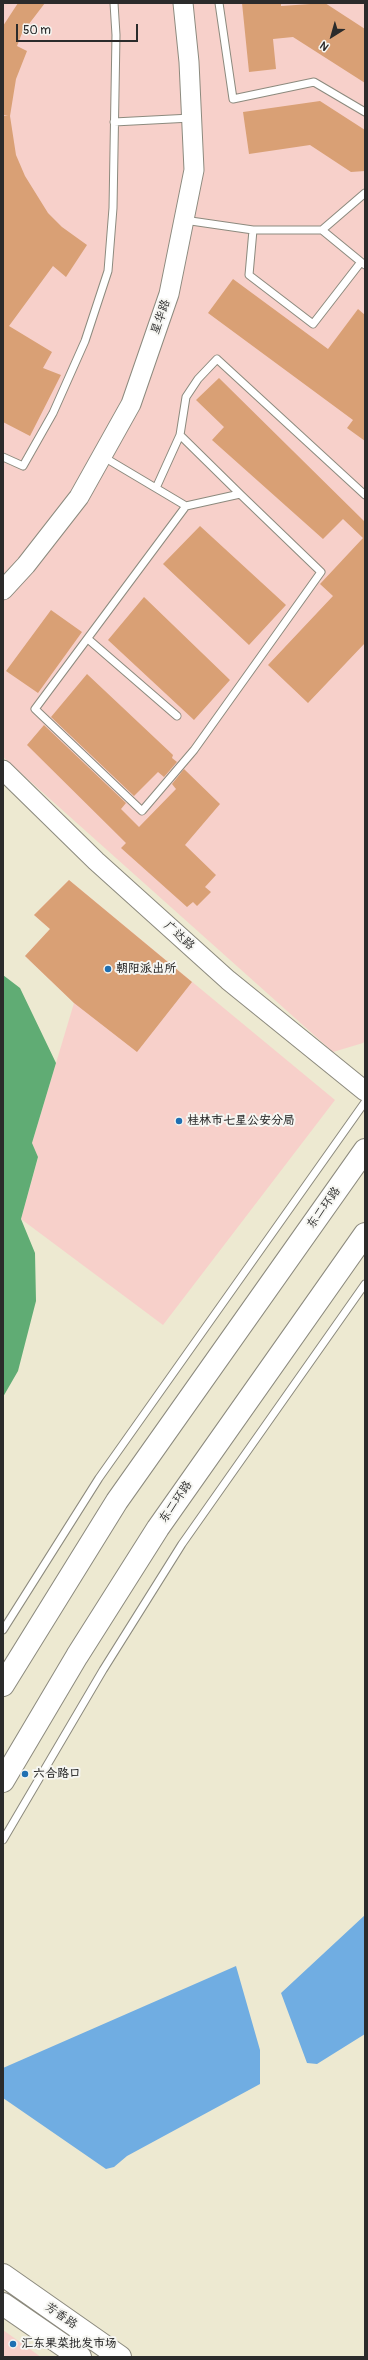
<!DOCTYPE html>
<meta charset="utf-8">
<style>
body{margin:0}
#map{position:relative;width:368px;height:2360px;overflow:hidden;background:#ede9d1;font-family:Pangolin,sans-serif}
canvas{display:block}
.frame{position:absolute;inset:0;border:4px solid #2b2b2b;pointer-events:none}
.north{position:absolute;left:312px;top:16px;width:40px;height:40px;-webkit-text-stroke:3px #f6f6f2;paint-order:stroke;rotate:217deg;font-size:11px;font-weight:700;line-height:16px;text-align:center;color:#2b2b2b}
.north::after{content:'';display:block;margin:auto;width:14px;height:18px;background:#2b2b2b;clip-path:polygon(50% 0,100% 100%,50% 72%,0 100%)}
.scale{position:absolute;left:16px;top:24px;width:122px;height:18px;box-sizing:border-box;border:2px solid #2b2b2b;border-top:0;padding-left:5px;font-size:12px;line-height:14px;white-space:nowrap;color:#2b2b2b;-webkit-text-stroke:3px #f6f6f2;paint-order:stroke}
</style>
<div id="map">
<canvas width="368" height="2360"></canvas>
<div class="frame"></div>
<div class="north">N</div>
<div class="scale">50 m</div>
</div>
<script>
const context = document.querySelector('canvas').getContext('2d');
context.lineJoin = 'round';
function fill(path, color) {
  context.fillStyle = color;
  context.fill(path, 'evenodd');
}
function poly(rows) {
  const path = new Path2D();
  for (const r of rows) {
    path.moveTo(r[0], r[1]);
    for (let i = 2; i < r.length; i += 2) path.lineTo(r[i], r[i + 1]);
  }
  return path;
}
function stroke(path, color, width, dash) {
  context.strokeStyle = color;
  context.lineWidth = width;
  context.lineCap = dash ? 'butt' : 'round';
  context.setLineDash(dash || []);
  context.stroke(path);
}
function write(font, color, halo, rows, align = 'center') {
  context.font = font + ' Pangolin,"LXGW WenKai TC",sans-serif';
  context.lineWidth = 4;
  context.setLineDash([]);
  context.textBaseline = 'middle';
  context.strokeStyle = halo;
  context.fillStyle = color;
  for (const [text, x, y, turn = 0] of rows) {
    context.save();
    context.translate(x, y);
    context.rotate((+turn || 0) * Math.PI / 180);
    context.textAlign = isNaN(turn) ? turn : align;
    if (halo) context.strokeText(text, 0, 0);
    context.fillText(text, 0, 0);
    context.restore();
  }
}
fill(poly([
 [3,3,365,3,365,1041,363,1043,333,1052,3,757],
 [69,880,335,1100,163,1325,21,1219,38,1158,32,1143,74,1003,25,956,50,929,34,915],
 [3,2330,41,2357,3,2357]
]), '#f7d0ca');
fill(poly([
 [3,975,20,988,56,1063,32,1143,38,1157,21,1219,35,1253,36,1301,18,1371,3,1397]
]), '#60ac74');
fill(poly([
 [365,1915,365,2034,317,2064,307,2063,281,1993],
 [236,1966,260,2050,260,2084,127,2156,114,2167,106,2169,3,2098,3,2068]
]), '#70ade2');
fill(poly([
 [18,3,45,3,22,33,17,46,27,51,16,79,10,116,16,155,25,176,48,213,62,227,87,245,66,277,53,266,9,326,52,352,43,368,61,375,30,436,3,422,3,116,8,116,3,115,3,26],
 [242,3,281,3,281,6,325,3,365,29,365,83,293,37,273,39,276,69,249,72],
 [320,101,365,130,365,171,351,172,310,145,249,154,243,112],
 [233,279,328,349,358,309,365,315,365,441,347,428,353,420,208,313],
 [219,378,365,522,365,643,308,703,268,665,333,596,320,584,363,538,343,519,323,539,212,440,224,427,196,400],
 [200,526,286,605,249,645,163,564],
 [144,597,230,680,194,720,108,640],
 [51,610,82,632,38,693,6,671],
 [87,674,173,755,172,758,177,762,164,777,158,772,134,796,51,717],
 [44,725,126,803,121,809,139,827,176,789,172,784,184,769,220,804,185,845,216,875,205,887,211,892,197,906,193,902,187,907,121,848,126,843,27,745],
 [69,880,192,982,137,1052,74,1003,25,956,50,929,34,915]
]), '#d9a075');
const lane = poly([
 [219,3,233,99,314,82,365,112],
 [114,122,191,118],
 [184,220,253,230,322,230,365,193],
 [253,230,249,275,313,324,361,262,365,265],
 [322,230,361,262],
 [180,435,240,494],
 [102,456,186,506,35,709,142,811,194,750,321,572,240,494,186,506],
 [3,457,23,466,53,413,85,341,108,271,113,208,116,35,114,3],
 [156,488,180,435,186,397,198,379,217,359,365,495],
 [88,639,177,716],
 [3,1630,99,1478,365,1102],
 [3,1840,103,1670,182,1544,365,1284]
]);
const secondary = poly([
 [3,590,26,565,79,497,131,404,169,294,194,170,189,62,183,3],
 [3,770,96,861,228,980,365,1091]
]);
const primary = poly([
 [3,1685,117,1501,365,1150],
 [3,1781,77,1656,158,1528,365,1234],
 [3,2275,120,2357],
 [3,2304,80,2357]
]);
stroke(lane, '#8c8a7e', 9);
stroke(secondary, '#8c8a7e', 21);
stroke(primary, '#8c8a7e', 24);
stroke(lane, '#fff', 7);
stroke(secondary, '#fff', 19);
stroke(primary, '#fff', 22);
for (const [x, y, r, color] of [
 [108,969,4,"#1f6fb2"],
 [179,1121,4,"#1f6fb2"],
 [25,1774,4,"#1f6fb2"],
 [13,2344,4,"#1f6fb2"]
]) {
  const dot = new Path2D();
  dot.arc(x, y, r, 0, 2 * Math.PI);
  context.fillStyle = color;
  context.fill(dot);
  stroke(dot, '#f6f6f2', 1.5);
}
write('12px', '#2b2b2b', '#f6f6f2', [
 ["星华路",161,317,-71],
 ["广达路",179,936,42],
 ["东二环路",324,1208,-54],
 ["东二环路",176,1502,-55],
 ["芳香路",61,2316,35]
]);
write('bold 12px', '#2b2b2b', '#f6f6f2', [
 ["朝阳派出所",116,969],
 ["桂林市七星公安分局",187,1121],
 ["六合路口",33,1774],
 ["汇东果菜批发市场",21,2344]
], 'left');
</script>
